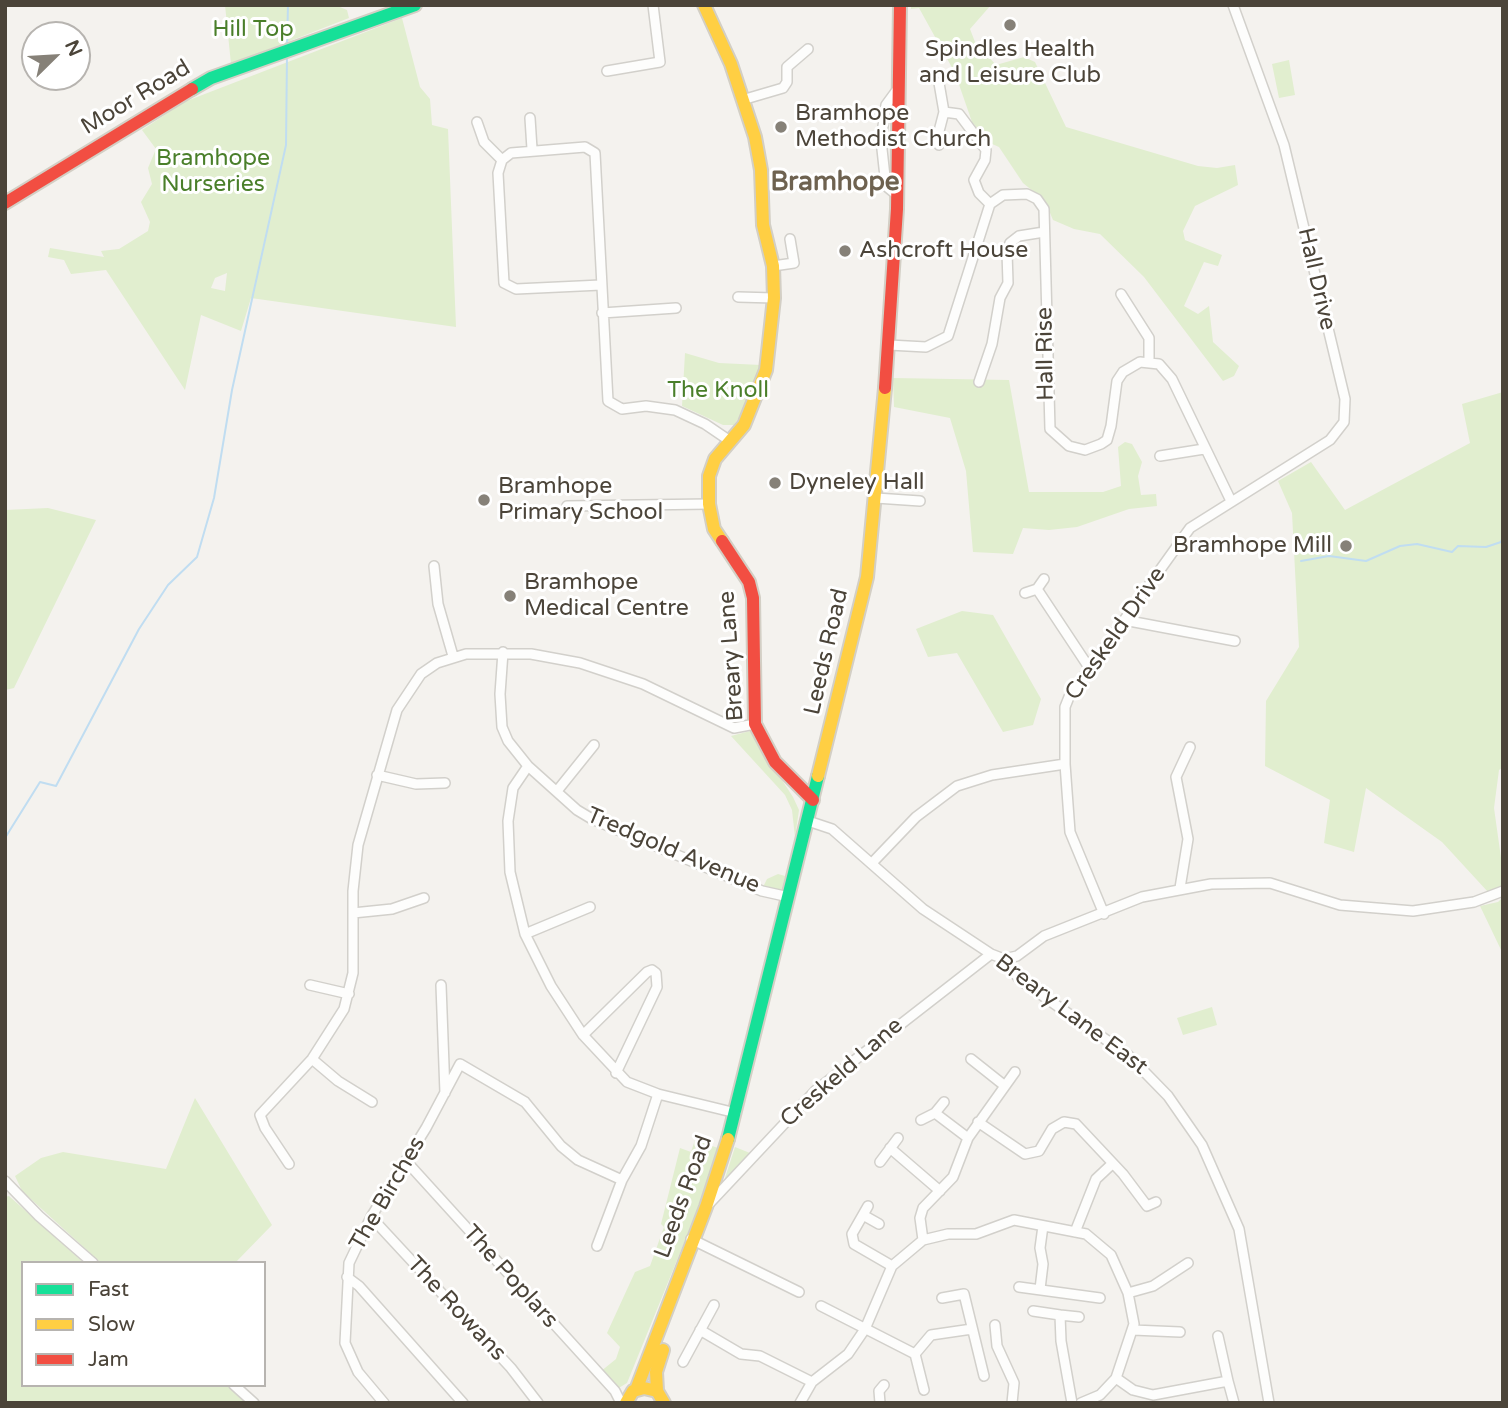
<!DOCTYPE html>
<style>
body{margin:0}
#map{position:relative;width:1508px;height:1408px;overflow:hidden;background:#f4f2ee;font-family:"Varela Round",sans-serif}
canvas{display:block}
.frame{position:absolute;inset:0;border:7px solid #4b4439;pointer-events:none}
.legend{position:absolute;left:21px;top:1261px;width:245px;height:126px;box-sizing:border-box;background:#fff;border:2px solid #b7b4b0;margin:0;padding:9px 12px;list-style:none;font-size:21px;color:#4b4439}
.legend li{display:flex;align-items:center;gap:14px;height:35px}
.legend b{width:35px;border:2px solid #b7b4b0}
.north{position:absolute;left:21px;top:21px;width:70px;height:70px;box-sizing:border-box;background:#fff;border:2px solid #b7b4b0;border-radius:50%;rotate:66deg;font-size:19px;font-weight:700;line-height:28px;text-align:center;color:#4b4439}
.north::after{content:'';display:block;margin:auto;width:24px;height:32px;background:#868178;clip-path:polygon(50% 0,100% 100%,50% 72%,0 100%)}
</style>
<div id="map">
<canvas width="1508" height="1408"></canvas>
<div class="frame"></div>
<ul class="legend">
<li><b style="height:9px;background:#16e098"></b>Fast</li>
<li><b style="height:9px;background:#ffcf43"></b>Slow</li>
<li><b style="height:9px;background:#f24e42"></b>Jam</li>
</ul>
<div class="north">N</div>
</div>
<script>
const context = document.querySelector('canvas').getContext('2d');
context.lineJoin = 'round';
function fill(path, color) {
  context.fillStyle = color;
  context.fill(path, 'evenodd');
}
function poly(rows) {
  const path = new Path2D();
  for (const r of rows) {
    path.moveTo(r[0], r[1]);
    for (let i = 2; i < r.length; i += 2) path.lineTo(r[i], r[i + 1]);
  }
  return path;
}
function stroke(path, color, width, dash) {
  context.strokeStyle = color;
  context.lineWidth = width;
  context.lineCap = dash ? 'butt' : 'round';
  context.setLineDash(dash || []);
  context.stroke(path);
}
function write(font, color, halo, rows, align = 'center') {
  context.font = font + ' "Varela Round",sans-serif';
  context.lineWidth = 6;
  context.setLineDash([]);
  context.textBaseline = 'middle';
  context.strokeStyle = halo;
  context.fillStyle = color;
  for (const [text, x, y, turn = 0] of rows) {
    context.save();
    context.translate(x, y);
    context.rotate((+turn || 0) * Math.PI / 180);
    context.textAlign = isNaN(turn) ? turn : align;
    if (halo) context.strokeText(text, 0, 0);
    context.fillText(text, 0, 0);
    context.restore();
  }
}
fill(poly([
 [225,5,335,5,347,10,349,18,231,64],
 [911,5,991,5,970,29,975,42,996,65,1024,57,1035,62,1066,127,1198,166,1217,168,1235,165,1238,185,1195,206,1183,231,1185,240,1222,255,1218,266,1204,262,1184,306,1198,314,1209,306,1213,342,1239,366,1234,376,1223,381,1144,277,1100,234,1074,229,1053,220,1045,201,1023,183,999,147,990,143,972,122,955,73,919,8,911,9],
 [402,18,420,87,430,99,432,125,448,129,456,327,251,298,241,331,201,315,185,390,106,270,71,274,64,260,48,257,50,248,104,257,101,251,119,249,148,231,150,222,141,202,152,184,148,168,156,149,142,130,184,102],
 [227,273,225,291,211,288,215,278],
 [1289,60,1295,95,1279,98,1272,64],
 [685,353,719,363,761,365,751,399,734,425,723,425,682,406],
 [893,378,1009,380,1029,492,1103,492,1121,486,1118,447,1125,442,1132,444,1142,462,1138,476,1141,495,1156,494,1157,506,1129,509,1077,527,1049,530,1023,528,1013,554,973,552,966,471,950,418,894,407],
 [1503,392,1503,767,1499,770,1494,808,1502,865,1501,889,1488,892,1442,842,1366,788,1354,852,1324,843,1330,800,1265,766,1266,701,1299,647,1292,513,1278,481,1311,462,1345,510,1470,443,1462,404],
 [48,508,96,520,14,688,5,690,5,510],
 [962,611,993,615,1041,699,1033,725,1003,732,957,653,928,657,916,629],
 [750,731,793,797,799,810,795,837,792,810,785,795,731,736],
 [778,874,785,876,781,892,763,887,767,879],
 [1503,897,1503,954,1480,906,1498,902],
 [1212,1007,1217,1025,1183,1035,1177,1018],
 [195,1098,272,1225,235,1263,101,1263,22,1191,15,1176,41,1158,63,1152,166,1169],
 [695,1140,718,1148,706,1189,627,1383,617,1389,600,1372,616,1359,620,1347,607,1333,635,1272,650,1266,664,1227,661,1224,680,1148,691,1152],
 [735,1147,750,1153,727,1180,725,1178],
 [9,1196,84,1263,23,1263,23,1385,227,1385,248,1403,5,1403,5,1197]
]), '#e1eecf');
stroke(poly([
 [287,46,288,5],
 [1301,561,1329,556,1366,561,1400,546,1417,544,1452,552,1458,546,1486,547,1501,542,1503,536],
 [5,838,40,782,56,786,139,629,168,585,197,557,214,498,232,390,286,145,287,55]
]), '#c0ddf1', 2);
const street = poly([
 [607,71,660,62,653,5],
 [939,83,944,112,938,135,939,145],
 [897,90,886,105,881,140,886,186,897,195],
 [742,100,783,88,787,82,787,67,808,49],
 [944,112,959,114,986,150,985,160,974,180,979,193,990,204],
 [530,118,532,149],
 [477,122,484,142,502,160],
 [773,266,794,263,790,239],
 [601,285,516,289,504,283,498,173,502,160,511,153,585,147,595,153,608,401,622,409,646,406,675,410,705,424,730,441],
 [1121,294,1149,338,1149,361],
 [738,297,774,298],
 [602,313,676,308],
 [889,345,926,347,948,336,990,204,1003,195,1027,194,1037,199,1044,209,1050,429,1069,446,1085,450,1101,444,1107,440,1111,426,1117,381,1123,372,1140,362,1159,364,1172,379,1231,501],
 [979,382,992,344,1000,298,1008,283,1007,252,1010,243,1019,236,1044,232],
 [1160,456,1204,449],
 [876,498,920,501],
 [567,506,709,504],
 [434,566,438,604,453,656],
 [1037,589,1090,669],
 [1025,593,1037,589,1044,579],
 [1124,620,1235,641],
 [503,652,500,694,502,727,508,741,528,766,577,810,592,819,762,891,789,897],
 [528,766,513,788,508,821,510,872,525,934,551,986,583,1035,627,1082,658,1094,736,1113],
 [377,775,416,784,445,783],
 [557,791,594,745],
 [808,821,832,829,923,909,991,954,1004,959,1020,980,1128,1055,1168,1096,1202,1145,1239,1229,1269,1403],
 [872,863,916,817,957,786,992,775,1065,764],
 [1180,888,1188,839,1176,777,1190,747],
 [353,913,392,909,424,898],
 [1104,914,1070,832,1065,764,1065,707,1069,697,1190,528,1330,440,1344,422,1345,399,1284,145,1233,5],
 [525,934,590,907],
 [1004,959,1017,956,1044,936,1142,897,1211,884,1270,883,1340,905,1413,911,1474,902,1503,891],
 [310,985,349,994],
 [441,985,445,1093],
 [583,1035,647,972,652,970,656,973,657,987,616,1073],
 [312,1059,338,1081,372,1102],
 [971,1059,1005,1086],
 [944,1102,935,1113,968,1138],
 [921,1120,935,1113],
 [978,1122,1025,1154,1039,1151,1052,1129,1064,1122,1076,1124,1123,1174,1147,1206,1156,1202],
 [890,1148,940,1191],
 [406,1161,615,1391,621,1403],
 [880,1162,898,1138],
 [289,1164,265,1128,260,1115,312,1059,344,1009,353,973,353,891,358,845,397,710,421,674,437,663,466,654,531,654,580,663,643,684,734,728,755,724],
 [5,1181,39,1216,93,1263],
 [708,1205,815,1091,991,954],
 [868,1206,852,1234,854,1244,892,1266],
 [863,1215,879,1224],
 [371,1217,511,1368,538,1403],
 [1075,1232,1096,1179,1112,1164],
 [691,1239,799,1292],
 [923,1240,920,1218,923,1208,953,1177,968,1138,1015,1072],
 [597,1246,622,1180,641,1146,658,1094],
 [347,1277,359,1286,463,1403],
 [1019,1287,1100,1298],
 [1040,1289,1043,1264,1040,1248,1043,1226],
 [1128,1293,1153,1286,1188,1263],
 [942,1298,964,1294,984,1376],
 [821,1306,915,1354,931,1335,972,1329],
 [1033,1311,1060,1315,1061,1341,1072,1403],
 [1060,1315,1079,1317],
 [995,1325,997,1346,1014,1383,1012,1403],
 [700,1330,741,1354,760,1356,812,1382],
 [1133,1330,1180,1332],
 [915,1354,924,1390],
 [683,1362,714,1305],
 [1116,1378,1133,1390,1153,1395,1228,1381,1218,1336],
 [1228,1381,1234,1403],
 [234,1385,254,1403],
 [384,1403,358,1372,345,1343,349,1263,371,1217,426,1128,460,1064,525,1102,561,1146,578,1160,622,1180],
 [800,1403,812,1382,848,1354,865,1329,892,1266,923,1240,948,1234,976,1234,1014,1220,1086,1234,1111,1255,1128,1293,1134,1324,1116,1378,1100,1395,1081,1403],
 [880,1403,879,1391,884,1385]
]);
const fast = poly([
 [192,89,211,78,415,5],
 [728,1139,818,776]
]);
const slow = poly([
 [704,5,731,64,755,137,761,170,763,225,773,266,774,298,766,370,744,425,715,459,709,476,709,504,714,529,722,541],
 [818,776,867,577,885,388],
 [636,1390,706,1207,728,1139],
 [657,1391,656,1372,663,1350],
 [626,1403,633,1391,644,1388,657,1391,664,1403]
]);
const jam = poly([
 [5,203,192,89],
 [885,388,897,209,900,5],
 [722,541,749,582,753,598,755,724,775,762,813,800]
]);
stroke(street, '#d2d0cb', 12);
stroke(fast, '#d3cfc5', 16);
stroke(slow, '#d3cfc5', 16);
stroke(jam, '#d3cfc5', 16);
stroke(street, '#fdfdfc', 9);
stroke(fast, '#16e098', 12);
stroke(slow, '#ffcf43', 12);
stroke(jam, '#f24e42', 12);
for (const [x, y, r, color] of [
 [1010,25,7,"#868178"],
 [781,127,7,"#868178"],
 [845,251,7,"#868178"],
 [775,483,7,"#868178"],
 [484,500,7,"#868178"],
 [1346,546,7,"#868178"],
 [510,596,7,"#868178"]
]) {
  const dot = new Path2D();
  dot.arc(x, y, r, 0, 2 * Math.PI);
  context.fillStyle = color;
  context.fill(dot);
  stroke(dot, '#fff', 2.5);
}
write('23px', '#4a7f2a', '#fff', [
 ["Hill Top",253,30],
 ["Bramhope",213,159],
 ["Nurseries",213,185],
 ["The Knoll",718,391]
]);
write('23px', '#4b4439', '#fff', [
 ["Spindles Health",1010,50,"center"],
 ["and Leisure Club",1010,76,"center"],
 ["Bramhope",795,114],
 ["Methodist Church",795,140],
 ["Ashcroft House",859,251],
 ["Dyneley Hall",789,483],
 ["Bramhope",498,487],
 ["Primary School",498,513],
 ["Bramhope Mill",1332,546,"right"],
 ["Bramhope",524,583],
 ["Medical Centre",524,609]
], 'left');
write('23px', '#4b4439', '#fff', [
 ["Moor Road",136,98,-31],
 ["Hall Drive",1316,279,77],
 ["Hall Rise",1046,354,-91],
 ["Creskeld Drive",1116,634,-55],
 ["Leeds Road",827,652,-77],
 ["Breary Lane",732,656,-94],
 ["Tredgold Avenue",673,851,23],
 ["Breary Lane East",1071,1015,37],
 ["Creskeld Lane",842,1073,-41],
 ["The Birches",388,1194,-60],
 ["Leeds Road",684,1197,-70],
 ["The Poplars",510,1277,48],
 ["The Rowans",456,1309,47]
]);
write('bold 26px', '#6e6250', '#fff', [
 ["Bramhope",835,183]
]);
</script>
